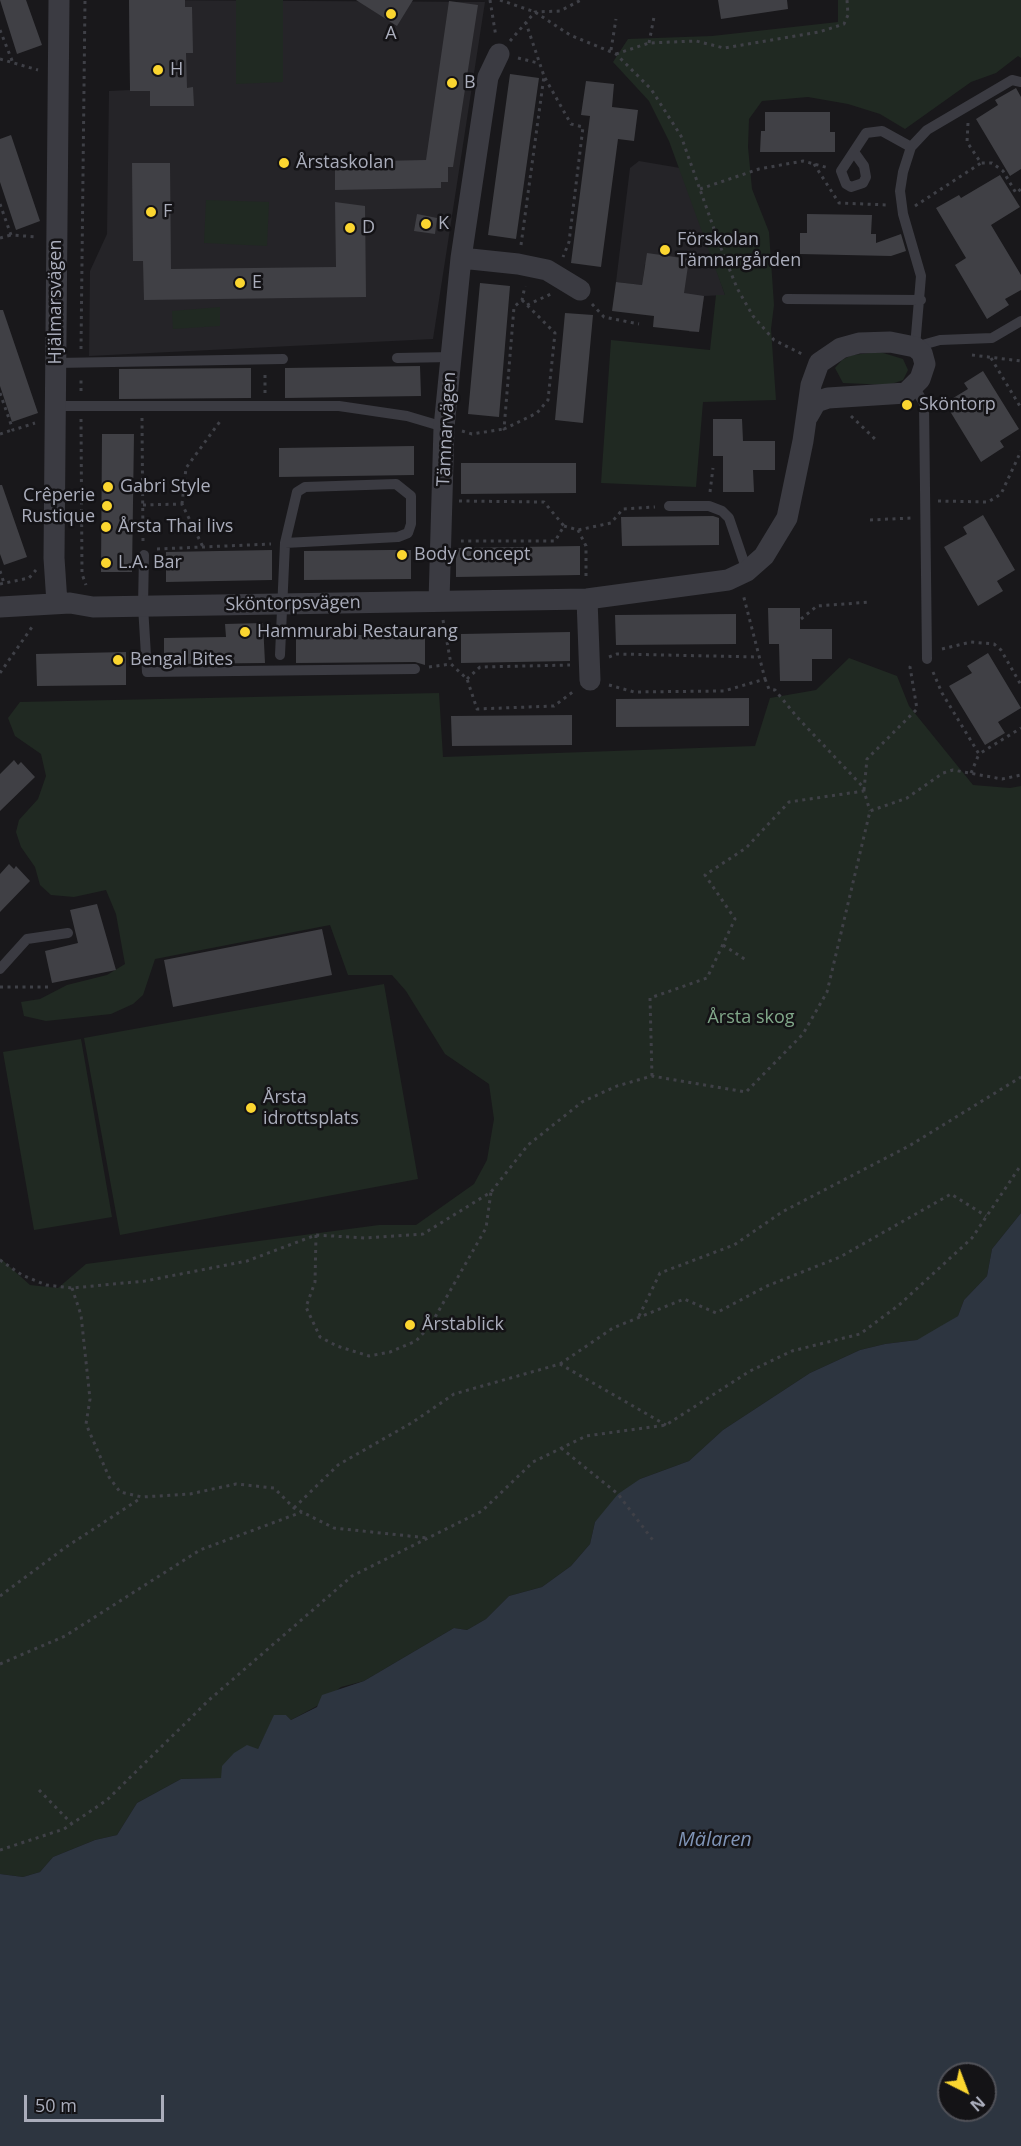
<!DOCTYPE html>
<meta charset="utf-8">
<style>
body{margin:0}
#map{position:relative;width:1021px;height:2146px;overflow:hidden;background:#19181b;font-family:"Open Sans",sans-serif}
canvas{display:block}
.north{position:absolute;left:937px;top:2062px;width:60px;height:60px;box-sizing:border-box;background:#141316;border:2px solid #505158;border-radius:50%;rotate:138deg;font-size:16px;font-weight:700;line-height:24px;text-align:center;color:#aaadbb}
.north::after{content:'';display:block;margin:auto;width:21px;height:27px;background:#fbd630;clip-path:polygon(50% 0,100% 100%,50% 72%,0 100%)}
.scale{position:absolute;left:24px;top:2095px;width:140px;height:27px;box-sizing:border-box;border:3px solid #aaadbb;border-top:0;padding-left:8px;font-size:18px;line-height:21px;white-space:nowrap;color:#aaadbb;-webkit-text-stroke:4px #141316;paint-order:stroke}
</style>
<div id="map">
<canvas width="1021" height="2146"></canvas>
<div class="north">N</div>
<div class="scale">50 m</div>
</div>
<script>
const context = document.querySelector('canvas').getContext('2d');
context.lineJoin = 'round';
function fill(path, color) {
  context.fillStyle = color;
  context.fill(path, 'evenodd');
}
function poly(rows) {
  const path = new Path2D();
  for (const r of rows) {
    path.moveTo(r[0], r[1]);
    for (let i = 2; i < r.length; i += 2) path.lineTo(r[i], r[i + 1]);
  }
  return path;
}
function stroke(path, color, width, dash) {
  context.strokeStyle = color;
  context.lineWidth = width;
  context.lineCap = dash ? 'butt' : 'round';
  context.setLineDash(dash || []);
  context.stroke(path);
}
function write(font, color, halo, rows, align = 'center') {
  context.font = font + ' "Open Sans",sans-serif';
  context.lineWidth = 5;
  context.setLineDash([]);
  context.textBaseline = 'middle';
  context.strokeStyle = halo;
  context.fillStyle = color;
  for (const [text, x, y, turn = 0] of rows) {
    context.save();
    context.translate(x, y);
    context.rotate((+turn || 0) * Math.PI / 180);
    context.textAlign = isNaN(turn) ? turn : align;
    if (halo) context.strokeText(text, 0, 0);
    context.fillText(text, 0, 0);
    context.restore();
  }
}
fill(poly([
 [129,0,485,2,433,339,89,356,90,271,107,234,109,91,130,90],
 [639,161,680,168,706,238,725,295,704,296,699,332,689,332,693,303,671,300,675,268,645,264,642,285,616,282,630,168]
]), '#252428');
fill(poly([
 [236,0,283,0,283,82,236,84],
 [838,0,1021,0,1021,58,1018,56,996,73,971,82,905,129,880,114,848,104,808,97,762,101,749,119,748,147,752,189,769,232,774,305,771,329,776,400,703,402,696,487,601,483,611,340,710,350,716,295,725,295,669,141,649,101,613,62,628,39,712,36,838,22],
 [206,200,269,202,267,246,204,243],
 [220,307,220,326,173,329,172,311],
 [880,352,903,359,908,370,903,380,889,385,843,383,835,368,842,360,852,355],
 [849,658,897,676,909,706,973,785,1010,788,1021,786,1021,1213,992,1249,987,1276,964,1300,958,1316,932,1333,917,1340,885,1344,860,1350,810,1373,723,1430,689,1461,640,1479,595,1522,590,1544,571,1566,542,1587,509,1596,486,1619,467,1630,454,1628,364,1681,341,1687,317,1706,291,1720,286,1715,275,1715,258,1749,221,1778,181,1779,137,1803,117,1835,95,1840,53,1857,40,1872,23,1877,0,1874,0,1258,30,1285,58,1288,86,1264,379,1225,416,1225,474,1184,487,1160,494,1119,489,1084,445,1054,406,991,392,975,348,975,330,925,155,959,143,995,133,1004,111,1014,46,1021,24,1016,21,1002,40,999,67,985,107,975,125,964,116,914,106,890,74,897,51,895,40,885,35,867,21,847,16,832,19,820,38,799,46,776,41,754,15,736,8,718,20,702,439,693,443,757,755,746,770,698,816,690],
 [384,984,418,1179,120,1235,84,1038],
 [81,1039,112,1217,34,1230,3,1052]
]), '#202922');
fill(poly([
 [1021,1213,1021,2146,0,2146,0,1874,23,1877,40,1872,53,1857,95,1840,117,1835,137,1803,181,1779,221,1778,222,1766,234,1753,247,1745,258,1749,274,1715,286,1715,291,1720,317,1707,322,1695,364,1681,454,1628,467,1630,486,1619,509,1596,542,1587,571,1566,590,1544,595,1522,618,1494,640,1479,689,1461,723,1430,810,1373,860,1350,885,1344,917,1340,958,1316,964,1300,987,1276,992,1249],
 [949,2074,985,2074,985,2110,949,2110]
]), '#2d3540');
fill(poly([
 [0,0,26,0,42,45,17,54],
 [129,0,185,0,185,7,192,7,193,53,186,53,187,88,193,87,194,106,150,106,150,91,130,91],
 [356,0,413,0,397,26],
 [718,0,787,0,788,9,721,19],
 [449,1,478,5,453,167,448,167,448,182,441,182,441,188,335,190,335,162,426,160],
 [510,74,539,78,516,239,488,235],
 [586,81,614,84,612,107,638,110,634,141,618,139,601,267,571,263,590,116,581,115],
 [1016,88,1021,97,1021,169,1010,176,976,119,998,105,995,100],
 [765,112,830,112,830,132,835,132,835,152,760,152,761,131,765,131],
 [11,135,40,221,16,230,0,182,0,139],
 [132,163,170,163,171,269,336,267,335,202,365,206,366,297,144,300,143,261,133,261],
 [1000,175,1020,207,991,225,1021,275,1021,290,1005,299,1009,305,987,319,955,265,966,258,936,208,959,195,961,198],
 [417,214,437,218,435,234,414,231],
 [807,214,872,215,871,234,876,234,876,243,901,234,906,251,891,256,800,254,800,233,807,233],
 [647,253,689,259,684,293,704,296,699,332,653,327,654,316,612,311,616,282,642,285],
 [480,283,510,286,499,417,468,414],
 [0,310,3,310,38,413,12,422,0,386],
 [565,313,593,315,583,423,555,420],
 [420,366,421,396,285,398,285,368],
 [251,368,251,398,119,399,119,369],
 [983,371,1019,429,1000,441,1004,447,981,462,945,403,968,389,964,383],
 [713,419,742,419,743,441,775,441,775,470,753,470,754,492,723,492,723,456,713,456],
 [102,434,134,434,132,572,101,572],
 [414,446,414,475,279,477,279,448],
 [461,463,576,463,576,493,461,494],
 [0,485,2,485,27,557,4,565,0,554],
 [983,515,1015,570,997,581,1003,591,978,606,944,547,967,534,963,527],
 [713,516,719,518,719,545,622,546,621,517],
 [580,546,580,575,456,577,456,548],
 [272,550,272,580,166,582,166,552],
 [389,550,411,550,411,579,304,580,304,551],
 [768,608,800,608,800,629,832,629,832,659,812,659,812,681,780,681,779,644,769,644],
 [736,614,736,644,616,645,615,615],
 [263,623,265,663,164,664,164,638,226,637,225,624],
 [570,632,570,661,461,663,461,634],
 [425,634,425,665,415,662,296,663,296,636],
 [126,652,126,685,37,686,36,654],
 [988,653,1021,708,998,722,1005,733,985,745,949,686,972,673,967,666],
 [749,698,749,726,616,727,616,699],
 [572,715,572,745,452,746,451,716],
 [14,760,18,765,21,762,35,777,0,811,0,774],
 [9,864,14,869,16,866,30,881,0,912,0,874],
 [97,904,116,970,52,983,45,951,78,943,70,910],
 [322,929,332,975,173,1007,164,960]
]), '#404045');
stroke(poly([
 [490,0,496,37],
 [500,0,535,12,570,35,616,54,651,89,681,136,719,243,737,288,753,316,774,340,804,355],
 [0,30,13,63],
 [510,41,535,12,560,11,581,0],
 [649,43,654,17],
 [611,50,616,19],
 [616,54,649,43,696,41,724,48,819,32,844,24,848,15,847,0],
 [518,58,538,63],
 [0,59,38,70],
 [545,78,571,124,583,127,569,242,563,257],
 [968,123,967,142,981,163,992,163,1003,171,1016,193,1021,189],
 [814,164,839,203,888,205],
 [700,189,759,169,803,161,829,168],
 [0,204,11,235,38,237],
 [915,206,981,163],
 [0,238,11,235],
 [521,245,544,76,526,23],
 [522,300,555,333,548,400,537,413,504,429,514,307,522,300,525,286],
 [592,304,604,317,639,324],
 [527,305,551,294],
 [81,349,85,0],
 [972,355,1021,361],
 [991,358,1021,408],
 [81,391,81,377],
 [0,393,13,430,35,423],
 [265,393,265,373],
 [851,416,875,439],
 [142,418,143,541],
 [81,419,82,574,86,585],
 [462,431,472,434,504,429],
 [0,434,12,430],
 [710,492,713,468],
 [459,501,544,502,564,526,555,541,461,541],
 [938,501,988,502,1001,494,1021,451],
 [182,504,186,468,221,420],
 [143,505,182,504,203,547],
 [870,520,911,518],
 [564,526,578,530,611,523,623,509,655,507],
 [578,530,586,546,586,580],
 [157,549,271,544],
 [0,571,4,583],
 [0,584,29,578,36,570],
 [801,619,817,606,871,602],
 [443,620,451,664,467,679,477,709,554,706,574,691],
 [942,649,971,642,994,644,1001,650,1021,685],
 [609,657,617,654,759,657],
 [429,667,451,664],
 [933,672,942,693,979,754,1021,728],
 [0,673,32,627,32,623],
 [467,679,480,667,570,665],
 [765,679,769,689,775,690,797,717,864,788],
 [609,685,634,692,724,691,765,679,743,594],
 [971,773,979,754],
 [864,790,867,759,917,709,910,667,912,663],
 [723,945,746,960],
 [0,987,49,987],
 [652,1076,650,998,707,978,735,919,705,875,746,848,789,802,864,791,870,811],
 [316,1235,315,1282,306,1307,320,1337,337,1346,369,1356,390,1352,416,1341,430,1326,486,1228,491,1192],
 [0,1260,22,1275,46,1285,72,1288,145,1281,247,1261,316,1235,365,1238,423,1234,491,1192,528,1145,582,1102,617,1086,652,1076,746,1092,803,1034,827,992,870,811,907,798,943,773,953,770,1002,779,1021,775],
 [72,1288,81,1315,90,1399,86,1424,109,1477,120,1492,142,1497,190,1494,236,1484,274,1488,294,1508,334,1528,428,1538],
 [639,1316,660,1273,734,1245,782,1212,909,1146,1021,1077],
 [560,1364,613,1328,684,1299,716,1313,767,1286,840,1257,951,1194,986,1216],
 [561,1448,618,1494,655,1543],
 [294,1508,338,1465,413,1422,454,1394,560,1364,666,1425],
 [0,1596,66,1547,141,1498],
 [0,1664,65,1636,200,1550,302,1512],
 [39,1790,72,1824],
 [0,1850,64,1829,107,1800,209,1700,352,1576,482,1511,533,1462,586,1436,666,1425,750,1371,792,1351,860,1334,899,1305,972,1238,1021,1165]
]), '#3f4047', 3, [3, 4.5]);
stroke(poly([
 [1021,82,1012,80,927,130,911,147,903,172,900,191,903,214,921,276,915,347,940,340,992,338,1021,321],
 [854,152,864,166,866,177,863,183,851,187,846,184,841,171,866,133,882,131,911,147],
 [787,299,921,300],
 [397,358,451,357],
 [56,363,283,359],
 [914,387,924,403,927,659],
 [56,406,339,406,407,416,444,427],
 [669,506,709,506,722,511,729,518,747,571],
 [144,555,143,606,147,672,415,669],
 [280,655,285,543,297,492,305,487,396,484,411,496,411,524,408,533,398,537,285,543],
 [0,969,27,939,68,933]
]), '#3b3b42', 10);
stroke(poly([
 [461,258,518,264,547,270,580,290],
 [587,599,590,680],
 [439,601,444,427,461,258,488,77,499,54],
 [57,603,54,558,59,0],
 [0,607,70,603,93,607,587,599,728,580,747,571,764,556,787,518,803,441,811,385,819,363,841,348,859,343,890,342,915,347,922,353,925,364,920,379,906,393,828,398,816,402,808,416]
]), '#3b3b42', 21);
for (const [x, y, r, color] of [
 [391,14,6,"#fbd630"],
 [158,70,6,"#fbd630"],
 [452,83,6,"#fbd630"],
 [284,163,6,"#fbd630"],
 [151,212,6,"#fbd630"],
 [426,224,6,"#fbd630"],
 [350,228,6,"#fbd630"],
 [665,250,6,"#fbd630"],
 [240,283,6,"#fbd630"],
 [907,405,6,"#fbd630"],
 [108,487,6,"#fbd630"],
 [107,506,6,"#fbd630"],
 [106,527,6,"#fbd630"],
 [402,555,6,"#fbd630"],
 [106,563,6,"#fbd630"],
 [245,632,6,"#fbd630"],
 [118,660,6,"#fbd630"],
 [251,1108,6,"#fbd630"],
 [410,1325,6,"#fbd630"]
]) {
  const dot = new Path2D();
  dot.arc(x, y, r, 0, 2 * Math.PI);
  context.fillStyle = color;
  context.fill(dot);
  stroke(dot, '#141316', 2);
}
write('18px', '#aaadbb', '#141316', [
 ["A",391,34,"center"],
 ["H",170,70],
 ["B",464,83],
 ["Årstaskolan",296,163],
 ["F",163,212],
 ["K",438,224],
 ["D",362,228],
 ["Förskolan",677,240],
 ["Tämnargården",677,261],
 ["E",252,283],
 ["Sköntorp",919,405],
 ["Gabri Style",120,487],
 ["Crêperie",95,496,"right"],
 ["Rustique",95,517,"right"],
 ["Årsta Thai livs",118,527],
 ["Body Concept",414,555],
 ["L.A. Bar",118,563],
 ["Hammurabi Restaurang",257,632],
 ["Bengal Bites",130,660],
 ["Årsta",263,1098],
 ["idrottsplats",263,1119],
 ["Årstablick",422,1325]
], 'left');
write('18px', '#aaadbb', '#141316', [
 ["Hjälmarsvägen",56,302,-90],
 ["Tämnarvägen",447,429,-87],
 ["Sköntorpsvägen",293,604,-1]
]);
write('18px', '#80a789', '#141316', [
 ["Årsta skog",751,1018]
]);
write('italic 20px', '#8095b7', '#141316', [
 ["Mälaren",715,1840]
]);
</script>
